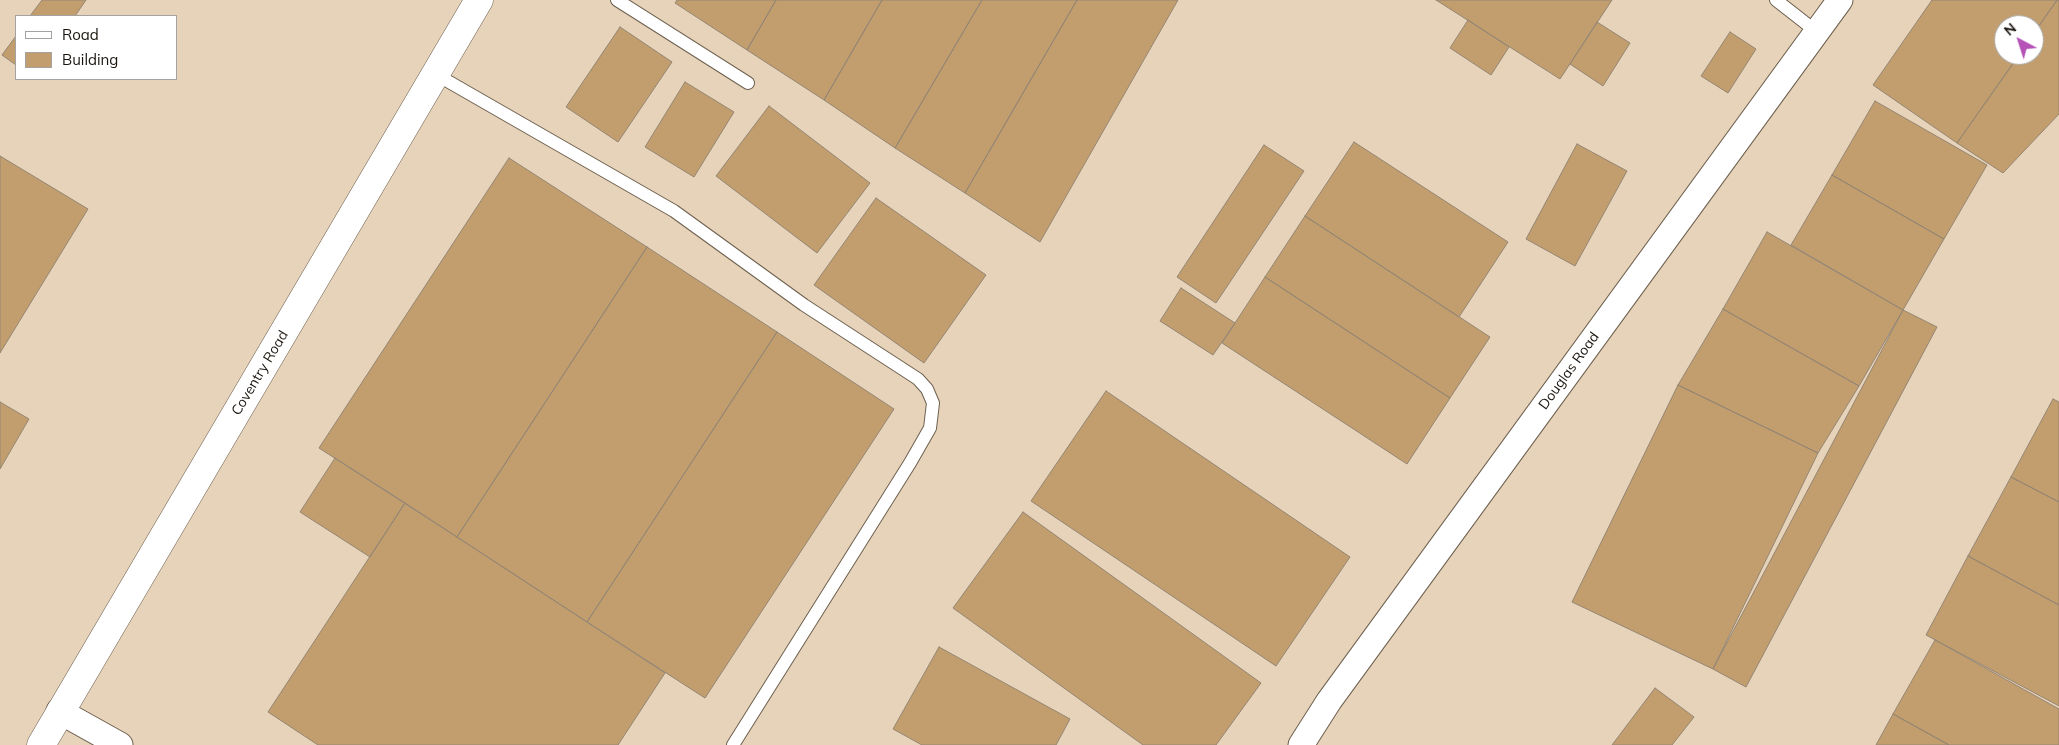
<!DOCTYPE html>
<style>
body{margin:0}
#map{position:relative;width:2059px;height:745px;overflow:hidden;background:#efdfcc;font-family:Mulish,sans-serif}
canvas{display:block}
.legend{position:absolute;left:15px;top:15px;width:162px;height:65px;box-sizing:border-box;background:#fff;border:1px solid #a4a19f;margin:0;padding:6px 9px;list-style:none;font-size:15px;color:#1b150f}
.legend li{display:flex;align-items:center;gap:10px;height:25px}
.legend b{width:25px;border:1px solid #a4a19f}
.north{position:absolute;left:1994px;top:15px;width:50px;height:50px;box-sizing:border-box;background:#fff;border:1px solid #a4a19f;border-radius:50%;rotate:320deg;font-size:14px;font-weight:700;line-height:20px;text-align:center;color:#1b150f}
.north::after{content:'';display:block;margin:auto;width:18px;height:22px;background:#b551b7;clip-path:polygon(50% 0,100% 100%,50% 72%,0 100%)}
</style>
<div id="map">
<canvas width="2059" height="745"></canvas>
<ul class="legend">
<li><b style="height:6px;background:#fff"></b>Road</li>
<li><b style="height:14px;background:#c29e6e"></b>Building</li>
</ul>
<div class="north">N</div>
</div>
<script>
const context = document.querySelector('canvas').getContext('2d');
context.lineJoin = 'round';
function fill(path, color) {
  context.fillStyle = color;
  context.fill(path, 'evenodd');
}
function poly(rows) {
  const path = new Path2D();
  for (const r of rows) {
    path.moveTo(r[0], r[1]);
    for (let i = 2; i < r.length; i += 2) path.lineTo(r[i], r[i + 1]);
  }
  return path;
}
function stroke(path, color, width, dash) {
  context.strokeStyle = color;
  context.lineWidth = width;
  context.lineCap = dash ? 'butt' : 'round';
  context.setLineDash(dash || []);
  context.stroke(path);
}
function write(font, color, halo, rows, align = 'center') {
  context.font = font + ' Mulish,sans-serif';
  context.lineWidth = 4;
  context.setLineDash([]);
  context.textBaseline = 'middle';
  context.strokeStyle = halo;
  context.fillStyle = color;
  for (const [text, x, y, turn = 0] of rows) {
    context.save();
    context.translate(x, y);
    context.rotate((+turn || 0) * Math.PI / 180);
    context.textAlign = isNaN(turn) ? turn : align;
    if (halo) context.strokeText(text, 0, 0);
    context.fillText(text, 0, 0);
    context.restore();
  }
}
fill(poly([
 [0,0,2059,0,2059,745,0,745],
 [16,16,176,16,176,79,16,79],
 [2004,25,2034,25,2034,55,2004,55]
]), '#e7d3b9');
const building = poly([
 [42,0,86,0,75,16,30,16,42,0],
 [677,0,776,0,747,50,675,3,677,0],
 [776,0,882,0,824,100,747,50,776,0],
 [882,0,982,0,895,148,824,100,882,0],
 [982,0,1077,0,965,193,895,148,982,0],
 [1077,0,1178,0,1040,242,965,193,1077,0],
 [1436,0,1612,0,1560,79,1436,0],
 [1932,0,2057,0,2034,33,2034,25,2004,25,2004,55,2019,55,1957,143,1873,85,1932,0],
 [2057,0,2059,0,2059,114,2003,173,1957,143,2019,55,2034,55,2034,33,2057,0],
 [1468,20,1509,47,1491,75,1450,48,1468,20],
 [1597,22,1630,43,1603,86,1570,64,1597,22],
 [620,27,672,62,618,142,566,107,620,27],
 [1730,32,1756,49,1728,93,1701,76,1730,32],
 [16,36,16,65,2,55,16,36],
 [685,82,734,112,694,177,645,147,685,82],
 [1875,101,1987,165,1944,239,1832,175,1875,101],
 [769,106,870,183,817,253,716,176,769,106],
 [1354,142,1508,242,1459,317,1305,216,1354,142],
 [1577,144,1627,171,1575,266,1526,239,1577,144],
 [1264,145,1304,171,1216,303,1177,277,1264,145],
 [0,156,88,209,0,353,0,156],
 [509,158,647,247,457,537,319,448,509,158],
 [1832,175,1944,239,1903,310,1791,245,1832,175],
 [876,198,986,275,924,363,814,285,876,198],
 [1305,216,1490,337,1450,398,1265,277,1305,216],
 [1767,232,1903,310,1859,386,1723,309,1767,232],
 [647,247,777,332,587,622,457,537,647,247],
 [1265,277,1450,398,1407,464,1222,343,1265,277],
 [1181,288,1235,323,1213,355,1160,321,1181,288],
 [1723,309,1859,386,1818,453,1678,385,1723,309],
 [1903,310,1937,327,1746,687,1713,669,1903,310],
 [777,332,894,409,705,698,587,622,777,332],
 [1678,385,1818,453,1713,669,1572,602,1678,385],
 [1106,391,1350,557,1276,666,1031,501,1106,391],
 [2053,399,2059,402,2059,502,2011,477,2053,399],
 [0,402,29,419,0,469,0,402],
 [335,458,405,503,370,557,300,512,335,458],
 [2011,477,2059,502,2059,605,1968,556,2011,477],
 [405,503,665,673,618,745,318,745,268,712,405,503],
 [1023,512,1261,683,1216,745,1143,745,953,608,1023,512],
 [1968,556,2059,605,2059,706,1926,635,1968,556],
 [1935,640,2059,709,2059,745,1949,745,1893,714,1935,640],
 [939,647,1070,719,1056,745,922,745,893,729,939,647],
 [1655,688,1694,717,1672,745,1612,745,1655,688],
 [1893,714,1949,745,1876,745,1893,714]
]);
fill(building, '#c29e6e');
stroke(building, '#948674', 1);
const lane = poly([
 [617,0,748,83],
 [1776,0,1817,32],
 [437,75,674,211,804,305,918,379,927,389,933,403,930,428,910,463,733,745]
]);
const street = poly([
 [59,711,120,745],
 [1301,745,1329,701,1840,0]
]);
const secondary = poly([
 [41,745,479,0]
]);
stroke(lane, '#6d604f', 14);
stroke(street, '#6d604f', 27);
stroke(secondary, '#6d604f', 29);
stroke(lane, '#fff', 12);
stroke(street, '#fff', 25);
stroke(secondary, '#fff', 28);
write('14px', '#1b150f', '#fff', [
 ["Douglas Road",1569,371,-54],
 ["Coventry Road",260,373,-59]
]);
</script>
